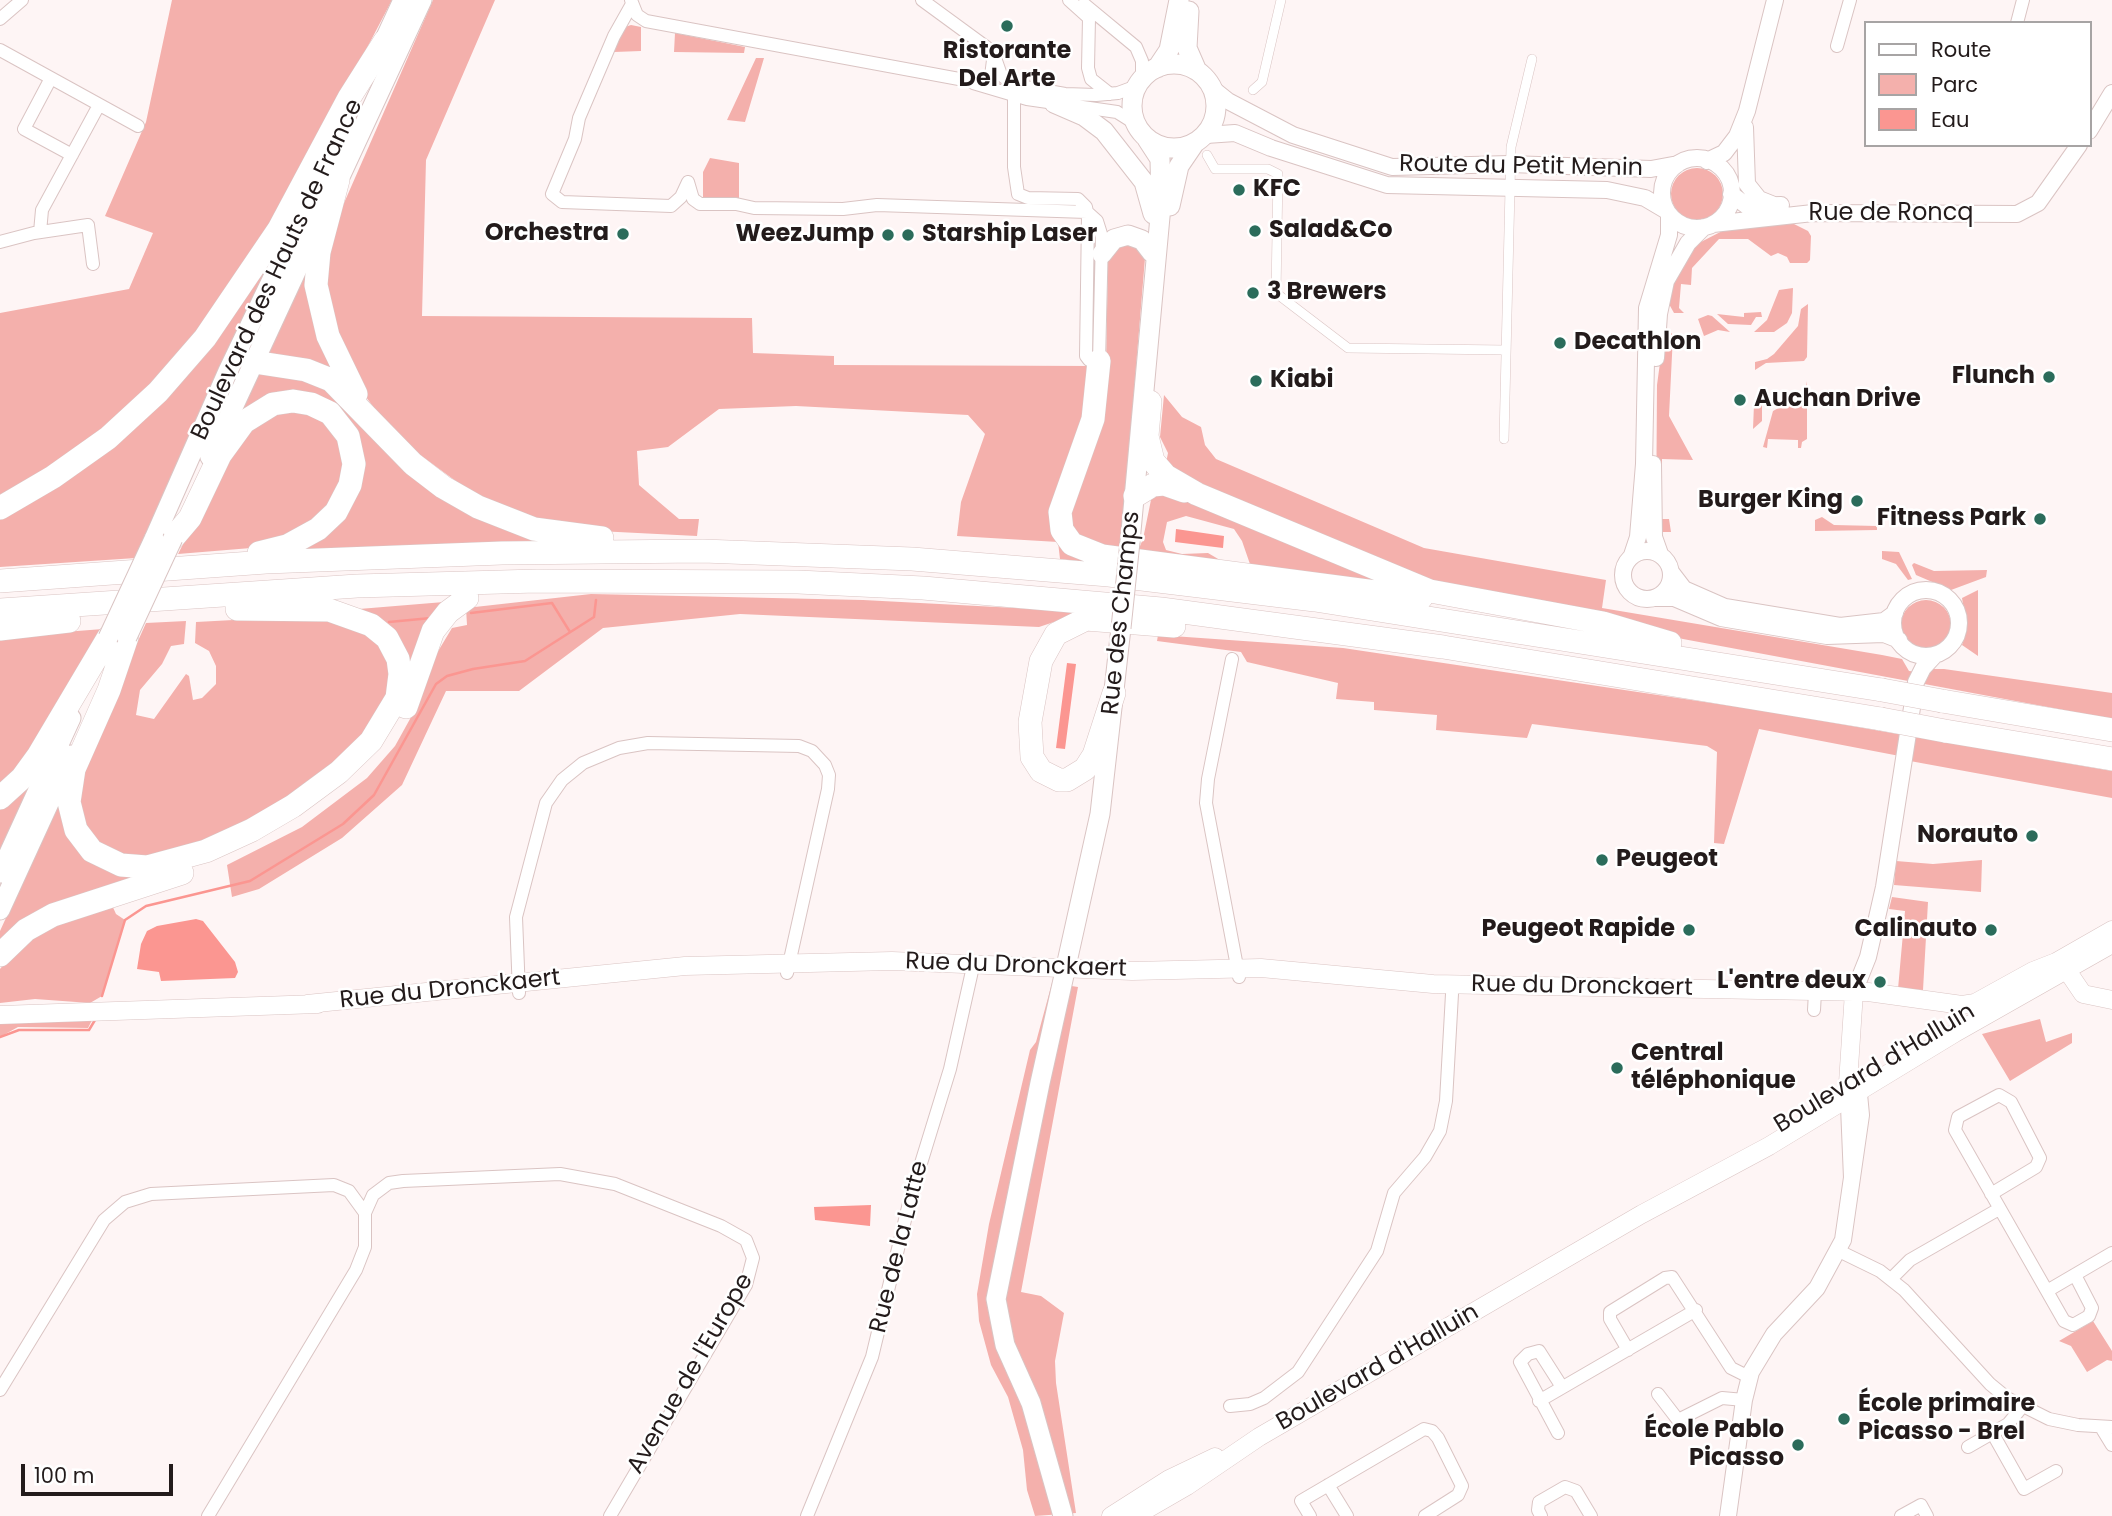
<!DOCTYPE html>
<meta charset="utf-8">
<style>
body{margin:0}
#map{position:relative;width:2112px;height:1516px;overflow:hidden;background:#fef5f5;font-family:Poppins,sans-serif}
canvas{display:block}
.legend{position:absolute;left:1864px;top:21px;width:228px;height:126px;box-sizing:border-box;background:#fff;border:2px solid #a7a4a4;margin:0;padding:9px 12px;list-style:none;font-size:21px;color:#231b1b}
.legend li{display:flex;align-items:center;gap:14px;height:35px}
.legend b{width:35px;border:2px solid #a7a4a4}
.scale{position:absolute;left:21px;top:1464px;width:152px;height:32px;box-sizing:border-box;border:4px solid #231b1b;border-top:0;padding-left:9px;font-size:21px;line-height:24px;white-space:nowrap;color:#231b1b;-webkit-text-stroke:5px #fff;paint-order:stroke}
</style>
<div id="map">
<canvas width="2112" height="1516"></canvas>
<ul class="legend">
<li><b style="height:9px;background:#fff"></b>Route</li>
<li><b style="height:19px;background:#f4b0ac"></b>Parc</li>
<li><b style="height:19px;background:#fb9691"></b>Eau</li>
</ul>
<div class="scale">100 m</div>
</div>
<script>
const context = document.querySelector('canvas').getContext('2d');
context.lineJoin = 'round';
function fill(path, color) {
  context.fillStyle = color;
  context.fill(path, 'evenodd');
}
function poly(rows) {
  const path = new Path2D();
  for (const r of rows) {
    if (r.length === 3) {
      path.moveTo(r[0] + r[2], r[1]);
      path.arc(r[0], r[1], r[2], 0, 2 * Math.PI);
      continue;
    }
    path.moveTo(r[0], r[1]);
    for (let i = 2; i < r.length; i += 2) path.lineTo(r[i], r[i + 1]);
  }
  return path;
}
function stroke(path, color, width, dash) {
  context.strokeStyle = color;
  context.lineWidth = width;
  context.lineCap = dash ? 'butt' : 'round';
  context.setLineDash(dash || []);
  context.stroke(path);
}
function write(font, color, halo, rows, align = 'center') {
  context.font = font + ' Poppins,sans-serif';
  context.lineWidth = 5;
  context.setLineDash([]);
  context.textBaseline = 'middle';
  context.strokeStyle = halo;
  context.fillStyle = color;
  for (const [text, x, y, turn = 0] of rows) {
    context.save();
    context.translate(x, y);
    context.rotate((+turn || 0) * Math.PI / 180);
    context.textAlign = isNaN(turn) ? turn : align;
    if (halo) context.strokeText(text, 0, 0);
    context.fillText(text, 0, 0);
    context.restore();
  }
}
fill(poly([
 [172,0,392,0,285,205,176,361,73,456,0,499,0,313,129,289,153,233,105,216,146,122],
 [433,0,495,0,426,160,422,316,752,318,753,353,834,356,834,365,1094,366,1091,405,1057,500,1096,563,1060,559,1058,542,957,536,961,502,985,434,968,415,796,406,719,409,668,447,637,451,639,485,679,519,699,519,697,536,598,531,527,516,468,490,412,449,386,424,366,397,326,306,330,235],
 [631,25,641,27,641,51,614,52,625,27],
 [675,33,745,47,744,53,674,52],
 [756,58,764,58,745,122,727,120],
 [710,158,739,163,739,199,703,198,703,172],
 [1697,194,26],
 [1790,222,1808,231,1811,236,1810,260,1807,263,1790,263,1787,257,1778,253,1771,256,1748,239,1719,239,1692,268,1691,285,1681,284,1679,308,1684,313,1674,313,1669,304,1673,285,1697,244,1730,227],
 [280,240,136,558,0,567,0,516,65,479],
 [1134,244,1145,258,1121,550,1087,544,1070,526,1073,490,1106,366,1108,253,1112,247],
 [309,263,332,369,267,354],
 [1793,288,1792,313,1787,323,1774,332,1754,332,1767,320,1779,290],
 [1808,304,1807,357,1804,361,1766,363,1755,370,1755,362,1767,359,1774,354,1798,326,1801,309],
 [1761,312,1762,317,1756,317,1751,325,1728,324,1717,314,1744,317,1744,313],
 [1708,315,1712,316,1730,332,1718,330,1704,336,1698,319],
 [1665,326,1673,335,1669,416,1693,460,1662,459,1662,519,1669,519,1671,532,1656,532,1657,385],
 [261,367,322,381,371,433,536,535,532,541,293,552,358,480,321,401,238,420],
 [1807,381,1807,439,1802,442,1801,448,1798,448,1798,440,1768,439,1767,448,1763,447,1773,411,1784,405,1799,406,1804,402],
 [1164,395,1182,417,1201,427,1205,445,1216,459,1424,548,1606,580,1602,608,1882,655,1902,659,1909,671,1928,673,1933,669,1944,669,2112,693,2112,719,1683,639,1416,578,1165,468,1168,453,1160,437],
 [1762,400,1762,421,1753,429,1754,404],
 [291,408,327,421,343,442,342,490,298,533,251,548,178,554,231,451,259,420],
 [1161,489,1408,588,1251,567,1242,541,1234,529,1186,516,1167,522,1163,542,1166,550,1182,554,1208,553,1225,563,1137,553,1143,539,1152,495],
 [1822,517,1834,525,1877,526,1877,530,1815,531,1815,520],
 [1882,551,1899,552,1912,579,1908,580,1896,564,1882,559],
 [1914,563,1934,571,1987,570,1986,577,1951,590,1916,575,1912,565],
 [1978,590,1978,656,1962,645,1967,629,1962,598],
 [591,594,863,600,1073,611,1072,616,1039,627,740,614,603,628,519,691,446,691,402,785,342,838,259,889,232,897,227,865,302,827,367,778,395,746,410,719,431,654,437,653,452,628,467,625,466,608],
 [1926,625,25],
 [444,602,406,681,359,609],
 [309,616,361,626,387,651,393,688,359,743,262,815,177,852,130,859,91,841,77,804,91,746,146,623,186,621,184,644,171,646,162,664,140,690,136,715,154,719,186,674,189,676,193,700,202,698,216,684,216,666,209,651,195,643,196,622],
 [103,629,56,713,0,789,0,637],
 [1158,635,1343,648,1765,711,2112,771,2112,798,1910,761,1910,758,1759,729,1724,844,1714,843,1717,752,1707,746,1532,724,1527,738,1436,730,1437,715,1374,710,1374,702,1336,699,1338,683,1247,662,1241,652,1157,641],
 [33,781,0,852,0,806],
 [62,795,70,832,152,872,0,948,0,931],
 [1982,860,1981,892,1894,885,1896,861,1933,864],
 [1892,897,1928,902,1923,990,1898,989,1905,911,1889,909],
 [111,903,116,914,125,920,102,996,90,1003,35,999,0,1003,0,969,20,945,42,929],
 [1052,983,1078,987,1021,1292,1041,1296,1064,1313,1055,1361,1056,1383,1076,1513,1035,1516,1027,1490,1023,1450,1008,1397,991,1365,979,1321,977,1294,989,1224,1030,1050,1036,1042],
 [94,1016,88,1028,18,1027,0,1037,0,1019],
 [2040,1019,2046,1042,2072,1033,2072,1043,2010,1081,1982,1034],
 [2093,1321,2112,1351,2112,1361,2107,1360,2087,1372,2071,1346,2059,1341]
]), '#f4b0ac');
fill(poly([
 [1176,529,1224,536,1223,548,1175,542],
 [1067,663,1076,664,1065,749,1056,748],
 [196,919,203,921,235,962,238,972,235,978,161,981,159,972,137,969,141,944,147,931,157,926],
 [871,1205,870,1226,815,1220,814,1207]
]), '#fb9691');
stroke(poly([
 [471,613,552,603,570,632],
 [389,622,431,618],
 [102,996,125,920,146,906,250,881,343,824,374,795,436,684,447,676,473,669,525,661,594,617,596,600],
 [0,1037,19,1030,89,1030,95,1020]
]), '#fb9691', 2.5);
const pedestrian = poly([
 [1253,90,1262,82,1281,0],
 [1207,155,1215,169,1268,169,1278,174,1276,293,1348,348,1506,350],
 [1504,439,1511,147,1532,59]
]);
const minor = poly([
 [631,0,637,15,646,21,959,79,980,81,991,76,993,60,989,50],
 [922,0,993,52,1001,75,1014,85,1065,94,1096,95,1118,93,1137,86],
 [1069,0,1089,18,1088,68,1091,79,1110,94],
 [632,4,614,36,579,118,575,139,552,194,562,202,671,206,681,197,688,182],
 [1084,4,1136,47,1142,61,1142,79],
 [0,19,22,0],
 [2017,23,2023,0],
 [1837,46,1850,0],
 [0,50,138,126],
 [51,78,24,129,72,155],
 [973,83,1027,99,1117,112,1136,124],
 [688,182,693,199,700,204,736,204,754,208,843,209,877,205,1087,212,1097,221,1102,237,1099,361,1089,360,1086,356,1088,217,1086,207,1078,199,1028,198,1018,194,1014,167,1014,96],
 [40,232,42,210,99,105],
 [0,242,34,233,88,225,93,264],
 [1232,659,1208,779,1206,803,1239,977],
 [519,993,516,917,546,803,562,780,583,763,619,748,648,743,799,746,812,751,825,765,829,775,828,789,787,973],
 [1814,1010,1815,992],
 [1991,1194,2036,1167,2040,1158,2011,1102,1999,1095,1958,1117,1955,1130,2064,1321,2073,1325,2089,1316,2092,1308,2075,1275],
 [1839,1251,1880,1271,1904,1290,1990,1384,2007,1398,2049,1419,2078,1425,2112,1427],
 [1891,1279,1910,1260,1999,1209],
 [2047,1291,2112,1253],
 [1628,1350,1610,1319,1610,1312,1665,1278,1672,1277,1731,1368,1749,1377],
 [0,1390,104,1220,125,1202,151,1194,334,1185,349,1191,365,1213],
 [1658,1394,1678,1420,1722,1398,1744,1400],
 [1539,1401,1696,1310],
 [1230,1406,1250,1404,1264,1398,1298,1372,1377,1251,1394,1193,1425,1157,1440,1131,1446,1101,1452,994],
 [2101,1427,2112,1445],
 [1558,1433,1520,1362,1528,1354,1539,1351,1562,1387],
 [1993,1434,2024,1489,2056,1471],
 [1968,1447,2008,1424,2022,1407],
 [1328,1485,1347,1516],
 [208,1516,356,1270,365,1247,365,1213,373,1195,389,1183,403,1181,560,1174,615,1184,721,1226,746,1240,753,1258,746,1285,610,1516],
 [807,1516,872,1357,910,1199,950,1069,972,971],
 [1310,1516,1301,1501,1424,1429,1432,1431,1438,1438,1462,1486,1458,1495,1425,1516],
 [1541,1516,1538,1510,1539,1502,1565,1487,1576,1491,1591,1516],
 [1901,1516,1921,1505,1927,1516]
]);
const tertiary = poly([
 [1213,89,1228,101,1293,135,1392,167,1510,164,1651,169,1678,164],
 [1745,127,1747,184,1759,199,1774,205],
 [2089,131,2112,93],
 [1206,135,1235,133,1271,148,1387,185,1607,190,1645,198,1667,211],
 [1697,193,35],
 [1707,161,1724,153,1737,136,1747,111,1775,0],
 [1731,194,1747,206,1781,205],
 [1713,224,1813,213,2017,214,2038,203,2079,145],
 [1656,358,1659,314,1666,281,1688,243,1704,227],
 [1653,464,1654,537,1660,554],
 [1647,575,24],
 [1632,555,1638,537,1644,464,1647,308,1669,235,1669,214],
 [1671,572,1684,589,1725,607,1840,626,1884,621,1895,613],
 [1926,623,33],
 [1656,598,1674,598,1721,618,1827,636,1884,634,1899,640],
 [1854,992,1868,957,1884,887,1916,682,1923,668,1935,655],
 [1728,1516,1744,1400,1751,1372,1774,1334,1817,1288,1843,1240,1861,1115,1859,1094,1854,1086,1848,1083,1852,1178]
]);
const secondary = poly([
 [2049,966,2112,930],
 [307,1004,685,966,892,961,1132,971,1261,968,1433,984,1868,992,1962,1005,1975,1003,2033,971,2056,962,2064,966,2083,994,2112,1000],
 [0,1015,318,1004],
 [1848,1083,1854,992],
 [1111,1516,1169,1479,1215,1457],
 [1135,1516,1187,1486,1259,1437,1642,1214,1769,1146,1955,1033,2112,944]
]);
const primary = poly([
 [1189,11,1187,48,1197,71],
 [1174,106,42],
 [1157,68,1169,50,1179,0],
 [1054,103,1084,116,1104,131,1144,182,1153,214],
 [1170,206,1179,166,1194,144],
 [1102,254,1114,239,1128,235,1142,240,1152,253],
 [1130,542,1161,206,1160,159,1147,139],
 [1063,1516,1031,1403,1005,1345,996,1299,1040,1083,1100,814,1121,628]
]);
const trunk = poly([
 [379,52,403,0],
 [210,457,422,0],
 [154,539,228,371,345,127],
 [0,873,71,718],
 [0,910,71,755]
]);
const motorway = poly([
 [338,180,319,252,316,285,328,336,356,394],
 [1099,361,1093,419,1060,512,1062,530,1072,544,1102,556,1421,598],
 [254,362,306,370,331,380,413,464,443,487,478,507,534,529,602,538],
 [1150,402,1147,436,1153,461,1166,476,1197,494,1430,591,1603,623,1670,643],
 [1135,496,1153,485,1164,484,1184,491],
 [0,508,53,477,108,438,158,392,205,338,279,229,349,98,385,41],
 [173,538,190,518,220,455,244,422,273,404,293,401,311,404,330,413,348,436,354,464,350,485,336,512,318,529,287,546,259,553],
 [0,581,266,562,502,553,703,551,912,559,1109,575,1315,600,1882,690],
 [0,610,357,586,537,581,798,582,923,588,1161,609,1443,647,1881,719],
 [0,629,69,621],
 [127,637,109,690,74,769,69,802,76,830,92,851,121,865,147,867,206,851,252,830,293,806,339,772,371,741,397,698,400,674,398,659,387,638,371,625,329,610,237,609],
 [1114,693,1094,755,1085,769,1067,780,1059,780,1041,771,1032,757,1030,722,1041,661,1056,634,1086,619,1174,626],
 [1942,701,2112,730],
 [406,707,433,631,448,612,467,598],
 [1945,731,2112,759],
 [0,798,22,778,38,756,108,638],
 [0,955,26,930,53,915,182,873]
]);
stroke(pedestrian, '#dac4c3', 10);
stroke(minor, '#dac4c3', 14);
stroke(tertiary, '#dac4c3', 18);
stroke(secondary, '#dac4c3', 19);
stroke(primary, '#dac4c3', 21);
stroke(trunk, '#dac4c3', 21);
stroke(motorway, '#dac4c3', 24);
stroke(pedestrian, '#fff', 9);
stroke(minor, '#fff', 12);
stroke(tertiary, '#fff', 16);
stroke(secondary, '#fff', 18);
stroke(primary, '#fff', 19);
stroke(trunk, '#fff', 19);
stroke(motorway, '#fff', 23);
const primaryBridge = poly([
 [1121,628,1130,542]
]);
const trunkBridge = poly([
 [127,637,173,538],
 [108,638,154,539]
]);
const motorwayBridge = poly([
 [1882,690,1942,701],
 [1881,719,1945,731]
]);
stroke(primaryBridge, '#dac4c3', 21, []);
stroke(trunkBridge, '#dac4c3', 21, []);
stroke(motorwayBridge, '#dac4c3', 24, []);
stroke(primaryBridge, '#fff', 19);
stroke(trunkBridge, '#fff', 19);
stroke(motorwayBridge, '#fff', 23);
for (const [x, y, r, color] of [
 [1007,26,7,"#2b6c5b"],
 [1239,190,7,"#2b6c5b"],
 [1255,231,7,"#2b6c5b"],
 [623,234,7,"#2b6c5b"],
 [888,235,7,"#2b6c5b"],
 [908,235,7,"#2b6c5b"],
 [1253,293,7,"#2b6c5b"],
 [1560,343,7,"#2b6c5b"],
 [2049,377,7,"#2b6c5b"],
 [1256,381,7,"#2b6c5b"],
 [1740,400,7,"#2b6c5b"],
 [1857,501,7,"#2b6c5b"],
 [2040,519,7,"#2b6c5b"],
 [2032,836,7,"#2b6c5b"],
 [1602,860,7,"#2b6c5b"],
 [1689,930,7,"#2b6c5b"],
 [1991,930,7,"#2b6c5b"],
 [1880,982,7,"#2b6c5b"],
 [1617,1068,7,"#2b6c5b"],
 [1844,1419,7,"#2b6c5b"],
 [1798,1445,7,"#2b6c5b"]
]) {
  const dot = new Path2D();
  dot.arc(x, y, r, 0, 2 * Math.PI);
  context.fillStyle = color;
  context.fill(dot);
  stroke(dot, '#fff', 2.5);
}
write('bold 24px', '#231b1b', '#fff', [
 ["Ristorante",1007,52,"center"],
 ["Del Arte",1007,80,"center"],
 ["KFC",1253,190],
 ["Salad&Co",1269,231],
 ["Orchestra",609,234,"right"],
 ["WeezJump",874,235,"right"],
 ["Starship Laser",922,235],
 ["3 Brewers",1267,293],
 ["Decathlon",1574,343],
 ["Flunch",2035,377,"right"],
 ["Kiabi",1270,381],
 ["Auchan Drive",1754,400],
 ["Burger King",1843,501,"right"],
 ["Fitness Park",2026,519,"right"],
 ["Norauto",2018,836,"right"],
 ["Peugeot",1616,860],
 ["Peugeot Rapide",1675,930,"right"],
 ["Calinauto",1977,930,"right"],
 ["L'entre deux",1866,982,"right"],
 ["Central",1631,1054],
 ["téléphonique",1631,1082],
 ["École primaire",1858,1405],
 ["Picasso - Brel",1858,1433],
 ["École Pablo",1784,1431,"right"],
 ["Picasso",1784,1459,"right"]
], 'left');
write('24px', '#231b1b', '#fff', [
 ["Route du Petit Menin",1521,167,1],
 ["Rue de Roncq",1891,214],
 ["Boulevard des Hauts de France",278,270,-65],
 ["Rue des Champs",1122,613,-84],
 ["Rue du Dronckaert",1016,966,2],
 ["Rue du Dronckaert",1582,987,1],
 ["Rue du Dronckaert",450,990,-6],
 ["Boulevard d'Halluin",1875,1069,-31],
 ["Rue de la Latte",900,1247,-76],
 ["Boulevard d'Halluin",1378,1368,-30],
 ["Avenue de l'Europe",691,1374,-60]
]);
</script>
